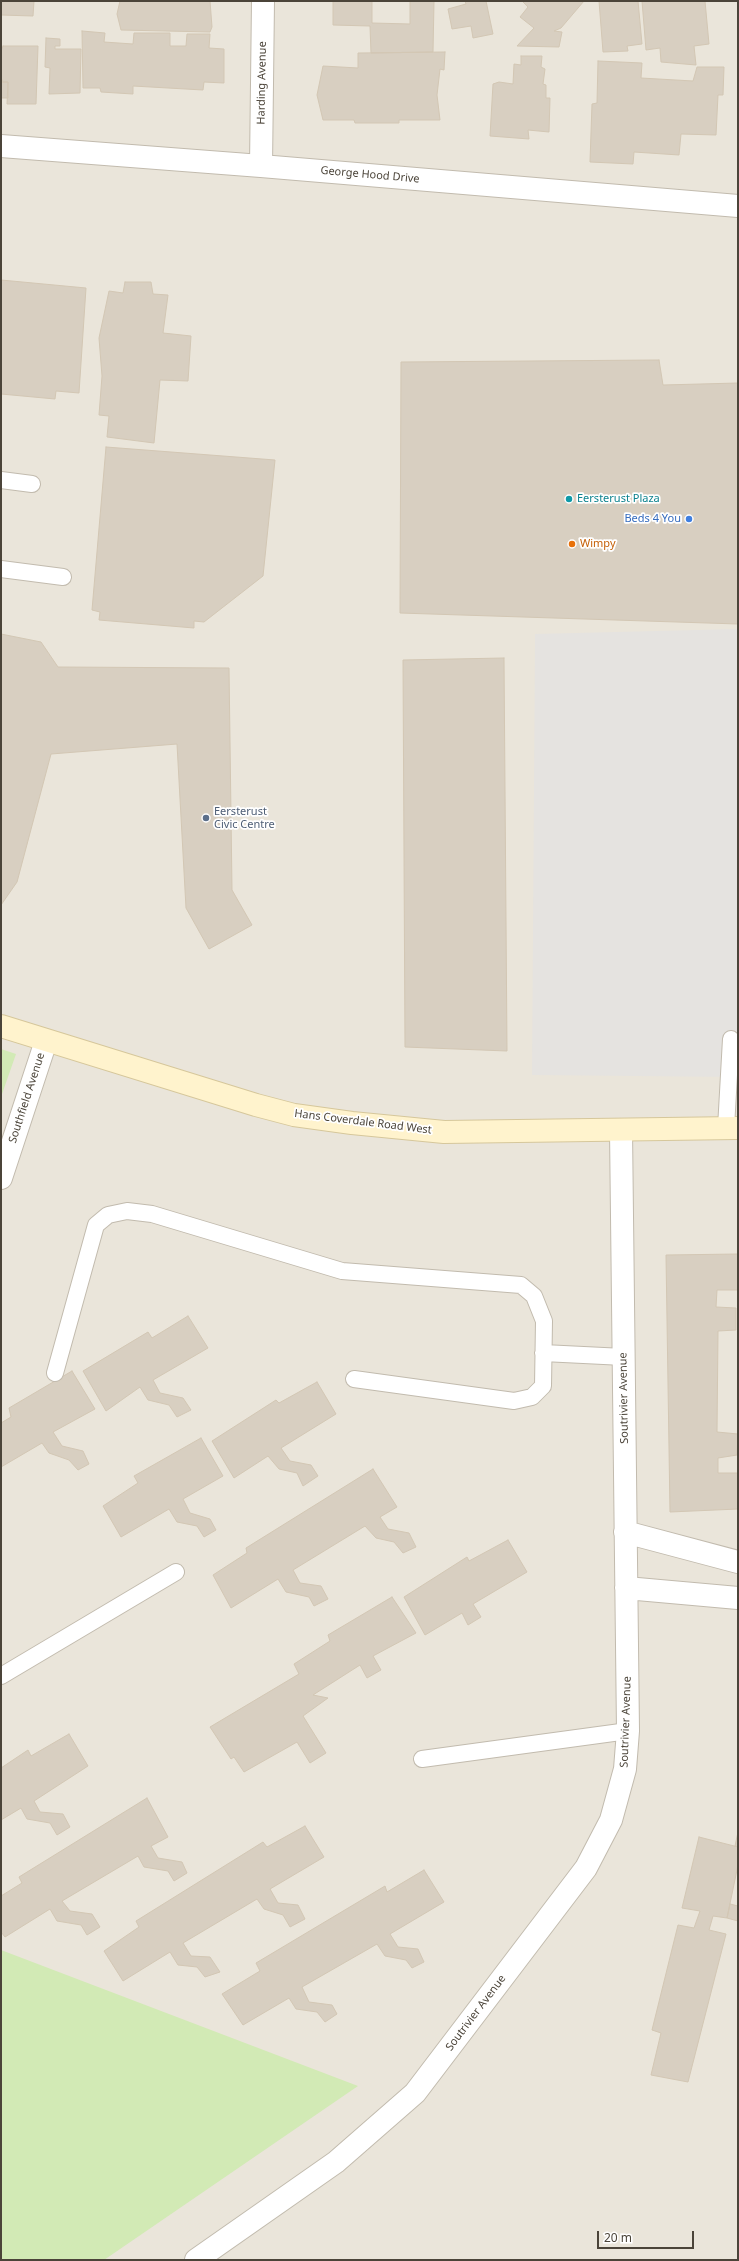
<!DOCTYPE html>
<style>
body{margin:0}
#map{position:relative;width:739px;height:2261px;overflow:hidden;background:#f6f3ec;font-family:"Noto Sans",sans-serif}
canvas{display:block}
.frame{position:absolute;inset:0;border:2px solid #4b4439;pointer-events:none}
.scale{position:absolute;left:597px;top:2231px;width:97px;height:18px;box-sizing:border-box;border:2px solid #4b4439;border-top:0;padding-left:5px;font-size:12px;line-height:14px;white-space:nowrap;color:#4b4439;-webkit-text-stroke:3px #fff;paint-order:stroke}
</style>
<div id="map">
<canvas width="739" height="2261"></canvas>
<div class="frame"></div>
<div class="scale">20 m</div>
</div>
<script>
const context = document.querySelector('canvas').getContext('2d');
context.lineJoin = 'round';
function fill(path, color) {
  context.fillStyle = color;
  context.fill(path, 'evenodd');
}
function poly(rows) {
  const path = new Path2D();
  for (const r of rows) {
    path.moveTo(r[0], r[1]);
    for (let i = 2; i < r.length; i += 2) path.lineTo(r[i], r[i + 1]);
  }
  return path;
}
function stroke(path, color, width, dash) {
  context.strokeStyle = color;
  context.lineWidth = width;
  context.lineCap = dash ? 'butt' : 'round';
  context.setLineDash(dash || []);
  context.stroke(path);
}
function write(font, color, halo, rows, align = 'center') {
  context.font = font + ' "Noto Sans",sans-serif';
  context.lineWidth = 3.5;
  context.setLineDash([]);
  context.textBaseline = 'middle';
  context.strokeStyle = halo;
  context.fillStyle = color;
  for (const [text, x, y, turn = 0] of rows) {
    context.save();
    context.translate(x, y);
    context.rotate((+turn || 0) * Math.PI / 180);
    context.textAlign = isNaN(turn) ? turn : align;
    if (halo) context.strokeText(text, 0, 0);
    context.fillText(text, 0, 0);
    context.restore();
  }
}
fill(poly([
 [1,1,738,1,738,2260,1,2260]
]), '#eae5da');
fill(poly([
 [1,1049,16,1054,1,1097],
 [1,1951,1,1950,358,2086,104,2260,1,2260]
]), '#d2eab5');
fill(poly([
 [738,629,738,1077,532,1075,535,634]
]), '#e5e3e0');
const building = poly([
 [1,1,34,1,33,16,1,15,1,1],
 [120,1,210,1,212,27,210,32,121,30,117,14,120,1],
 [333,1,372,1,372,23,410,24,410,1,434,1,433,52,371,53,370,26,333,25,333,1],
 [465,1,486,1,493,34,473,38,471,26,452,29,448,9,466,4,465,1],
 [522,1,584,1,561,28,554,31,562,32,559,47,517,46,534,28,520,17,528,7,522,1],
 [599,1,638,1,642,44,627,46,628,51,603,52,599,1],
 [642,1,705,1,709,44,694,46,696,65,661,62,660,48,646,50,642,1],
 [82,31,105,33,104,42,133,44,134,33,170,33,170,46,186,46,187,34,210,34,209,48,224,49,224,83,204,82,203,90,133,86,133,94,101,92,100,88,83,88,82,31],
 [46,38,60,39,60,46,55,46,55,49,81,49,80,93,49,94,50,68,45,67,46,38],
 [3,46,38,46,36,104,7,104,8,82,3,82,1,78,1,51,3,46],
 [445,52,444,70,440,69,437,95,440,120,399,120,399,123,355,123,354,120,323,120,317,95,323,66,358,68,358,53,445,52],
 [521,56,542,56,541,67,545,69,543,84,546,85,546,98,550,98,549,132,528,130,529,139,490,136,493,84,499,82,513,84,514,64,521,65,521,56],
 [598,61,642,63,641,78,693,81,697,67,724,67,723,95,718,95,716,135,681,134,679,155,634,152,633,164,590,162,592,104,597,103,598,61],
 [1,82,8,82,8,98,1,98,1,82],
 [1,280,86,288,79,393,56,391,55,399,1,394,1,280],
 [125,282,151,282,153,294,168,295,163,333,191,336,188,381,160,380,154,443,107,437,109,416,99,415,102,376,99,338,109,291,123,293,125,282],
 [659,360,663,385,738,383,738,624,400,613,401,362,659,360],
 [106,447,275,460,263,576,204,622,194,621,194,628,99,620,100,612,92,610,106,447],
 [1,634,41,642,58,667,229,668,232,890,252,925,209,949,186,908,177,744,51,754,17,882,1,905,1,634],
 [504,658,507,1051,405,1047,403,660,504,658],
 [738,1254,738,1290,717,1290,716,1307,736,1308,736,1330,718,1331,717,1432,738,1434,737,1455,718,1458,718,1473,738,1473,738,1509,670,1512,666,1255,738,1254],
 [188,1316,208,1348,153,1380,160,1393,183,1398,191,1410,177,1417,169,1405,148,1400,140,1387,106,1411,83,1371,148,1332,152,1338,188,1316],
 [72,1371,95,1409,53,1432,62,1446,83,1451,89,1464,78,1470,69,1460,49,1453,42,1443,1,1467,1,1423,11,1417,9,1408,72,1371],
 [317,1382,336,1414,281,1448,290,1461,311,1465,318,1476,303,1486,297,1473,279,1469,268,1456,234,1478,212,1441,276,1400,279,1403,317,1382],
 [201,1438,223,1476,183,1499,190,1513,210,1519,216,1530,204,1537,197,1526,177,1522,169,1509,121,1537,103,1506,138,1483,134,1476,201,1438],
 [373,1469,397,1507,380,1517,388,1529,409,1533,416,1547,403,1553,394,1542,376,1538,365,1526,293,1570,300,1583,321,1586,328,1599,314,1606,309,1597,286,1592,278,1579,231,1608,213,1575,247,1553,246,1548,373,1469],
 [508,1540,527,1572,473,1604,481,1617,468,1625,462,1613,425,1635,404,1597,467,1557,469,1561,508,1540],
 [392,1597,416,1633,373,1656,381,1670,367,1678,360,1665,313,1695,328,1698,303,1716,326,1753,310,1763,297,1742,244,1772,234,1757,231,1759,210,1727,299,1674,294,1664,330,1641,328,1635,392,1597],
 [69,1734,88,1766,34,1801,40,1812,63,1814,70,1827,57,1835,50,1823,27,1819,21,1808,1,1820,1,1768,28,1750,31,1756,69,1734],
 [147,1798,168,1837,151,1846,158,1858,182,1862,187,1873,174,1881,168,1871,144,1867,138,1856,62,1901,70,1911,92,1914,100,1927,87,1935,81,1925,57,1921,50,1909,5,1937,1,1932,1,1896,22,1883,19,1877,147,1798],
 [305,1826,324,1857,270,1889,278,1903,298,1905,305,1919,290,1927,283,1915,264,1909,257,1899,183,1943,191,1956,210,1957,220,1972,205,1977,197,1967,178,1965,170,1952,123,1981,104,1951,139,1927,136,1921,263,1842,267,1847,305,1826],
 [738,1832,738,1847,735,1846,738,1832],
 [699,1837,738,1847,738,1865,727,1918,713,1916,709,1930,726,1934,688,2082,651,2075,661,2033,652,2030,678,1925,694,1928,700,1911,682,1908,699,1837],
 [424,1870,444,1902,390,1934,398,1947,418,1949,424,1962,412,1968,406,1960,385,1956,377,1944,302,1987,309,2002,332,2005,337,2014,325,2022,317,2012,296,2009,289,1998,243,2025,222,1994,260,1971,256,1963,385,1886,387,1892,424,1870],
 [730,1904,738,1906,738,1921,727,1918,730,1904]
]);
fill(building, '#d8cfc1');
stroke(building, '#d3c7b4', 1);
const lane = poly([
 [1,480,32,484],
 [1,569,63,577],
 [726,1128,731,1039],
 [543,1353,624,1357],
 [55,1373,96,1225,108,1215,127,1211,152,1214,342,1271,521,1285,534,1296,544,1321,543,1386,532,1397,514,1401,354,1379],
 [1,1676,176,1572],
 [422,1759,628,1731]
]);
const street = poly([
 [1,146,261,166,738,206],
 [261,166,263,1],
 [1,1178,46,1041],
 [625,1532,738,1562],
 [626,1588,738,1598],
 [196,2260,336,2162,415,2093,586,1868,611,1820,625,1769,628,1731,621,1130]
]);
const secondary = poly([
 [1,1026,256,1105,294,1115,352,1123,444,1132,738,1128]
]);
stroke(lane, '#c2bbae', 18);
stroke(street, '#c2bbae', 24);
stroke(secondary, '#d6c79b', 24);
stroke(lane, '#fff', 16);
stroke(street, '#fff', 22);
stroke(secondary, '#fff3cd', 22);
for (const [x, y, r, color] of [
 [569,499,4,"#0f9aa8"],
 [689,519,4,"#3f7fe0"],
 [572,544,4,"#e8710a"],
 [206,818,4,"#5c6f8a"]
]) {
  const dot = new Path2D();
  dot.arc(x, y, r, 0, 2 * Math.PI);
  context.fillStyle = color;
  context.fill(dot);
  stroke(dot, '#fff', 1.5);
}
write('11px', '#4b4439', '#fff', [
 ["Harding Avenue",262,83,-89],
 ["George Hood Drive",370,175,5],
 ["Southfield Avenue",27,1098,-72],
 ["Hans Coverdale Road West",363,1122,7],
 ["Soutrivier Avenue",624,1398,-91],
 ["Soutrivier Avenue",626,1722,-88],
 ["Soutrivier Avenue",476,2013,-53]
]);
write('11px', '#0d838f', '#fff', [
 ["Eersterust Plaza",577,499]
], 'left');
write('11px', '#366cbe', '#fff', [
 ["Beds 4 You",681,519]
], 'right');
write('11px', '#c56008', '#fff', [
 ["Wimpy",580,544]
], 'left');
write('11px', '#4e5e75', '#fff', [
 ["Eersterust",214,812],
 ["Civic Centre",214,825]
], 'left');
</script>
